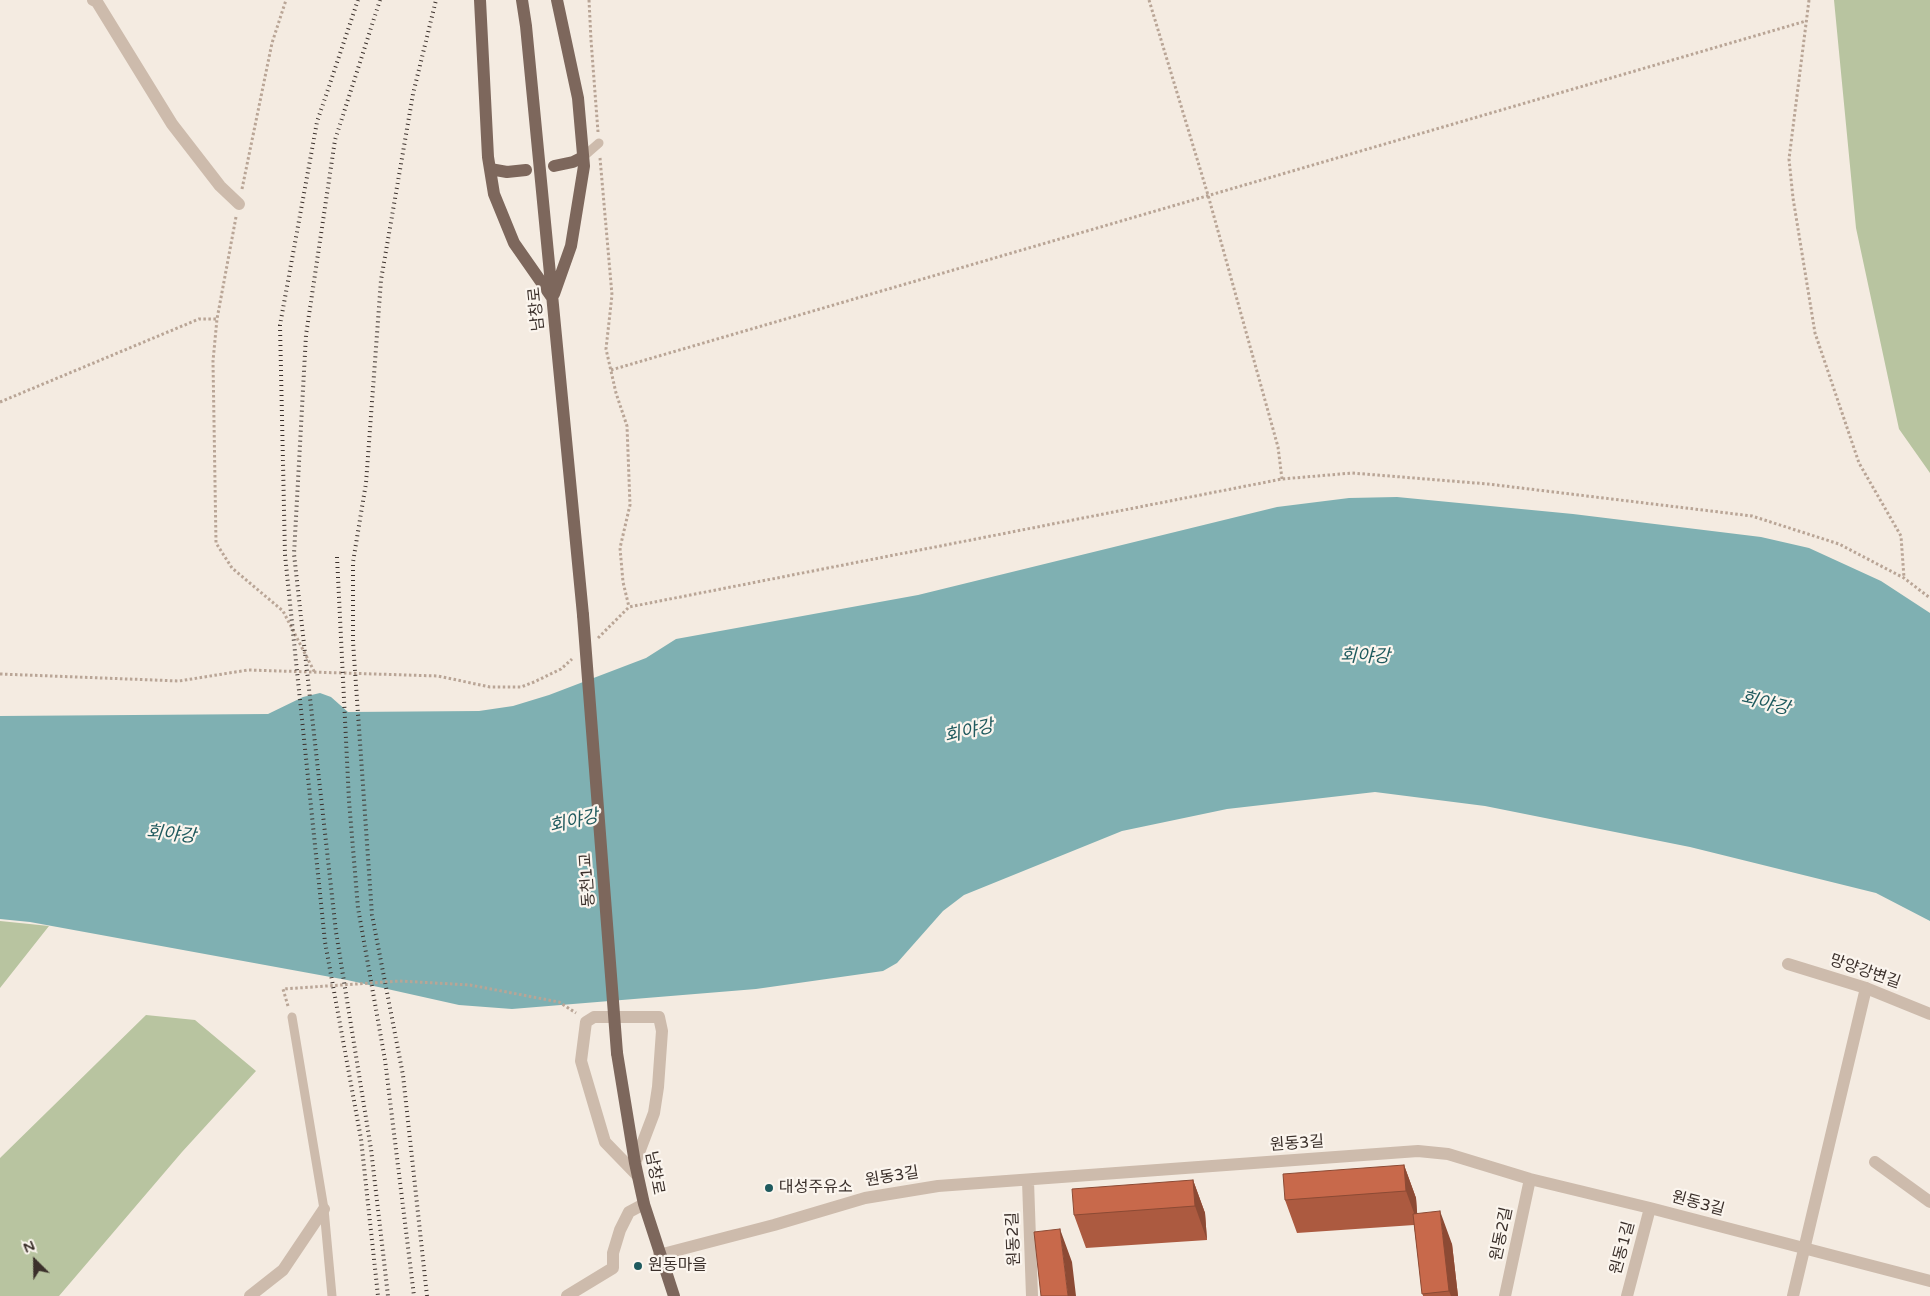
<!DOCTYPE html>
<meta charset="utf-8">
<style>
body{margin:0}
#map{position:relative;width:1930px;height:1296px;overflow:hidden;background:#f4ebe1;font-family:"Varela Round",sans-serif}
canvas{display:block}
.north{position:absolute;left:10px;top:1236px;width:50px;height:50px;-webkit-text-stroke:4px #fbf5ee;paint-order:stroke;rotate:337deg;font-size:14px;font-weight:700;line-height:20px;text-align:center;color:#3b302b}
.north::after{content:'';display:block;margin:auto;width:18px;height:22px;background:#3b302b;clip-path:polygon(50% 0,100% 100%,50% 72%,0 100%)}
</style>
<div id="map">
<canvas width="1930" height="1296"></canvas>
<div class="north">N</div>
</div>
<script>
const context = document.querySelector('canvas').getContext('2d');
context.lineJoin = 'round';
function fill(path, color) {
  context.fillStyle = color;
  context.fill(path, 'evenodd');
}
function poly(rows) {
  const path = new Path2D();
  for (const r of rows) {
    path.moveTo(r[0], r[1]);
    for (let i = 2; i < r.length; i += 2) path.lineTo(r[i], r[i + 1]);
  }
  return path;
}
function stroke(path, color, width, dash) {
  context.strokeStyle = color;
  context.lineWidth = width;
  context.lineCap = dash ? 'butt' : 'round';
  context.setLineDash(dash || []);
  context.stroke(path);
}
function write(font, color, halo, rows, align = 'center') {
  context.font = font + ' "Varela Round","Noto Sans KR",sans-serif';
  context.lineWidth = 4.5;
  context.setLineDash([]);
  context.textBaseline = 'middle';
  context.strokeStyle = halo;
  context.fillStyle = color;
  for (const [text, x, y, turn = 0] of rows) {
    context.save();
    context.translate(x, y);
    context.rotate((+turn || 0) * Math.PI / 180);
    context.textAlign = isNaN(turn) ? turn : align;
    if (halo) context.strokeText(text, 0, 0);
    context.fillText(text, 0, 0);
    context.restore();
  }
}
fill(poly([
 [1834,0,1930,0,1930,473,1899,429,1856,228],
 [0,921,49,926,0,988],
 [146,1015,195,1020,256,1071,182,1152,59,1296,0,1296,0,1158]
]), '#b8c4a0');
fill(poly([
 [1397,497,1573,514,1761,537,1809,548,1881,581,1930,613,1930,921,1876,893,1690,847,1485,806,1375,792,1227,809,1122,831,964,895,943,911,897,963,883,971,756,989,512,1009,459,1005,347,980,30,922,0,919,0,716,268,714,303,697,320,693,331,697,348,712,479,711,513,706,549,695,646,658,676,639,918,595,1277,507,1349,498]
]), '#7fb0b2');
stroke(poly([
 [589,0,591,40,598,132],
 [1149,0,1208,195,1278,447,1282,479],
 [1809,0,1789,159,1793,198,1815,333,1859,463,1901,536,1904,578],
 [600,158,612,295,606,349,616,393,627,426,630,505,620,548,623,582,629,607],
 [242,189,272,43,286,0],
 [236,217,217,319,213,361,216,543,232,568,283,611,315,673],
 [611,370,1806,21],
 [0,402,199,319,217,319],
 [598,638,629,607,1282,479,1352,473,1488,484,1752,516,1839,544,1904,578,1930,598],
 [0,674,179,681,248,670,438,676,490,687,521,687,534,682,561,669,572,659],
 [288,1006,283,989,400,981,470,985,559,1002,576,1013]
]), '#b9a596', 3, [2.5, 2.5]);
stroke(poly([
 [583,157,599,143],
 [292,1017,324,1209,332,1296]
]), '#cdbbac', 9);
stroke(poly([
 [93,0,97,2,172,124,220,186,239,204],
 [1788,964,1866,988,1930,1014],
 [1875,1162,1930,1202],
 [635,1163,654,1113,658,1087,662,1031,659,1017,594,1017,586,1022,581,1061,605,1142,637,1175],
 [1028,1181,1032,1296],
 [659,1255,774,1225,865,1198,938,1186,1418,1151,1448,1154,1530,1179,1650,1208,1930,1281],
 [250,1296,283,1270,324,1209],
 [567,1296,613,1268,613,1253,620,1230,629,1212,644,1204],
 [1505,1296,1530,1179],
 [1627,1296,1650,1208]
]), '#cdbbac', 12);
stroke(poly([
 [1793,1296,1866,988]
]), '#cdbbac', 12);
stroke(poly([
 [480,0,488,157,494,194,514,243,551,296],
 [522,0,526,26,583,615],
 [554,166,573,162,583,157],
 [490,169,507,172,526,170],
 [554,294,571,246,584,166,578,98,557,0],
 [617,1053,635,1163,644,1204,674,1296]
]), '#7d675c', 12);
stroke(poly([
 [358,0,317,122,280,325,285,555,325,942,361,1139,378,1296],
 [380,0,335,140,306,335,294,554,336,932,371,1149,388,1296],
 [337,557,349,801,358,908,385,1060,414,1296],
 [427,1296,403,1075,372,915,353,642,353,562,366,483,381,280,413,94,436,0]
]), '#3b302b', 4, [1, 4]);
stroke(poly([
 [583,615,617,1053]
]), '#7d675c', 12);
fill(poly([
 [1404,1165,1416,1198,1417,1214,1452,1244,1458,1296,1423,1296,1414,1225,1297,1233,1285,1200],
 [1193,1180,1205,1213,1207,1240,1086,1248,1074,1215]
]), '#ac5a40');
fill(poly([
 [1404,1165,1416,1198,1418,1224,1406,1191],
 [1193,1180,1205,1213,1207,1240,1195,1206],
 [1440,1211,1452,1244,1458,1296,1451,1296,1449,1291],
 [1060,1229,1072,1262,1076,1296,1068,1296]
]), '#8c4a34');
const building = poly([
 [1404,1165,1406,1191,1285,1200,1283,1174,1404,1165],
 [1193,1180,1195,1206,1074,1215,1072,1189,1193,1180],
 [1440,1211,1449,1291,1422,1294,1413,1214,1440,1211],
 [1060,1229,1068,1296,1041,1296,1034,1232,1060,1229]
]);
fill(building, '#c8694b');
stroke(building, '#8c4a34', 1);
for (const [x, y, r, color] of [
 [769,1188,5,"#1f5a5e"],
 [638,1266,5,"#1f5a5e"]
]) {
  const dot = new Path2D();
  dot.arc(x, y, r, 0, 2 * Math.PI);
  context.fillStyle = color;
  context.fill(dot);
  stroke(dot, '#fbf5ee', 2);
}
write('16px', '#3b302b', '#fbf5ee', [
 ["남창로",537,309,-96],
 ["동천1교",588,880,-94],
 ["망양강변길",1865,972,19],
 ["원동3길",1297,1144,-4],
 ["남창로",654,1173,79],
 ["원동3길",892,1177,-9],
 ["원동3길",1698,1204,15],
 ["원동2길",1502,1234,-78],
 ["원동2길",1014,1239,-92],
 ["원동1길",1623,1248,-75]
]);
write('16px', '#3b302b', '#fbf5ee', [
 ["대성주유소",779,1188],
 ["원동마을",648,1266]
], 'left');
write('italic 18px', '#1f5a5e', '#fbf5ee', [
 ["회야강",1365,657,1],
 ["회야강",1765,704,14],
 ["회야강",969,732,-13],
 ["회야강",574,822,-13],
 ["회야강",171,835,5]
]);
</script>
